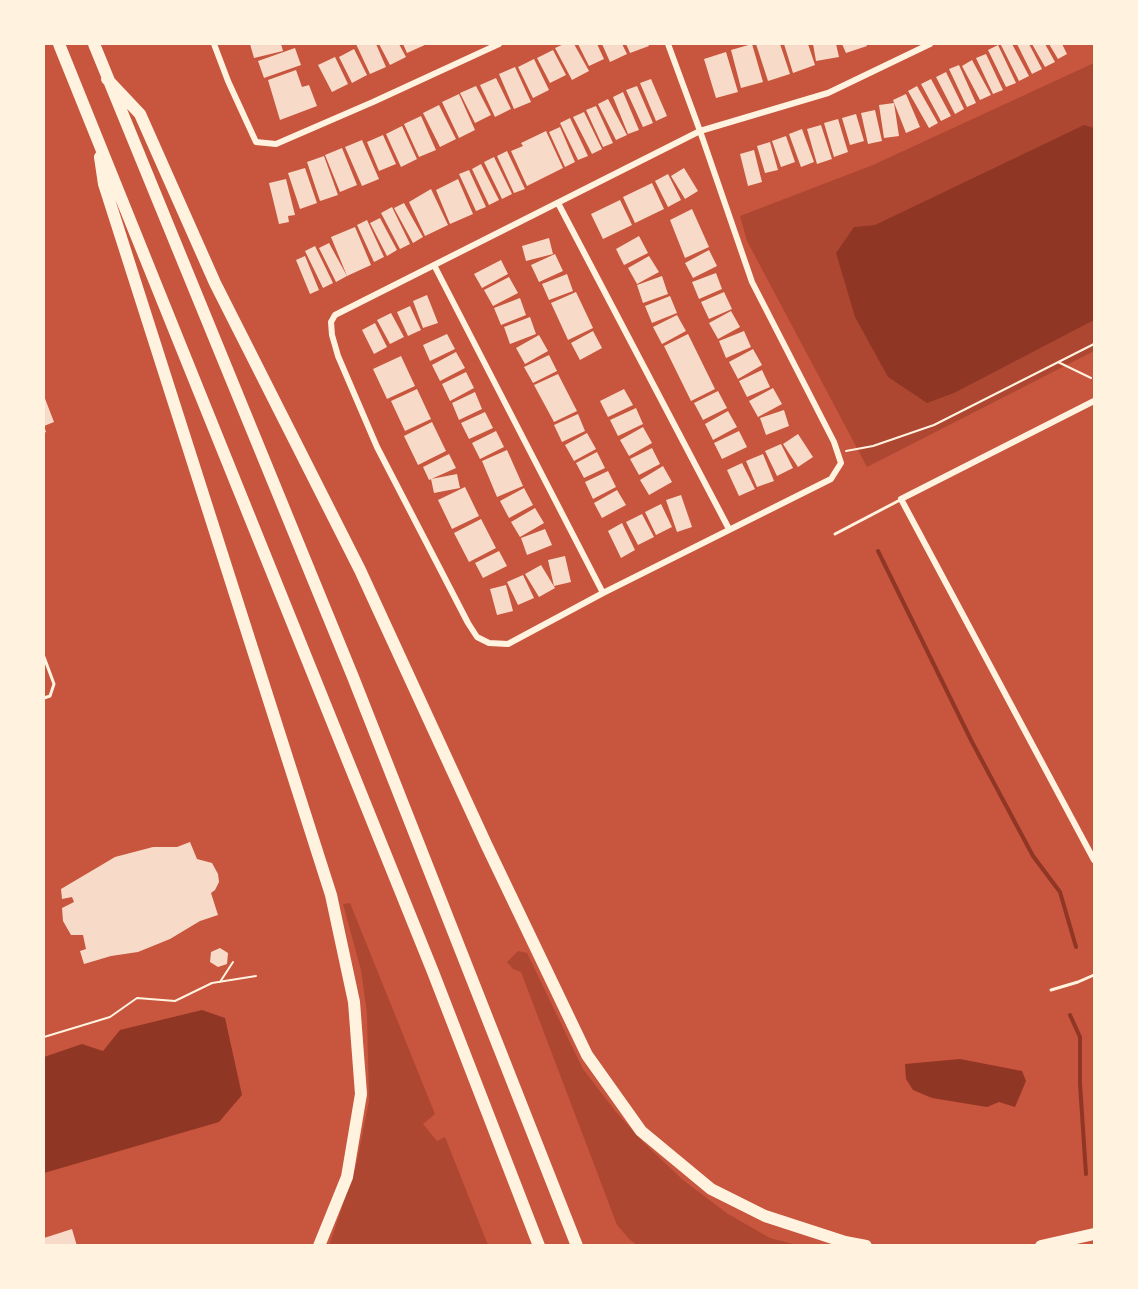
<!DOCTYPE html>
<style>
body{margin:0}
#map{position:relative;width:1138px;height:1289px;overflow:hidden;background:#c8553d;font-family:Literata,serif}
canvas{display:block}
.frame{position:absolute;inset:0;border:45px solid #fff3e0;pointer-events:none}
</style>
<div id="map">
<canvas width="1138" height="1289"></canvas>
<div class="frame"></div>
</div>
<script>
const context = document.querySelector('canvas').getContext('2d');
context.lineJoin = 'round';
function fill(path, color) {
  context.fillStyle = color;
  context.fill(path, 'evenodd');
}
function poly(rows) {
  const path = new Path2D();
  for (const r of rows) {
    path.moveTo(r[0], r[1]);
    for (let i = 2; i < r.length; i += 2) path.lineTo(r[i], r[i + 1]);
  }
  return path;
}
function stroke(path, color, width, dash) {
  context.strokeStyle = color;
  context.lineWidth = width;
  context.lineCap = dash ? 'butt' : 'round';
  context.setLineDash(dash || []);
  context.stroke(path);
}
fill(poly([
 [1094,63,1094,351,867,467,747,241,740,216,873,165],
 [350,903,435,1114,423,1124,437,1141,445,1137,488,1245,329,1246,356,1166,369,1101,367,1014,361,970,343,904],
 [518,951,527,953,583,1069,616,1112,643,1142,683,1180,728,1214,770,1238,797,1245,638,1246,629,1239,617,1225,521,972,513,969,507,962]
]), '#ae4732');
fill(poly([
 [1084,125,1094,128,1094,320,954,393,927,403,888,377,855,317,836,253,854,227,875,225],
 [202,1010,225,1018,242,1095,219,1122,44,1173,44,1057,82,1044,103,1051,120,1030],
 [960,1059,1022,1071,1026,1081,1015,1107,999,1102,987,1107,932,1098,913,1090,906,1079,905,1064]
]), '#8f3625');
stroke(poly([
 [878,551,972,742,1033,856,1060,892,1076,947],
 [1070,1015,1080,1037,1080,1084,1086,1174]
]), '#8f3625', 4);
fill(poly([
 [250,44,281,44,283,51,254,58],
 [356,44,376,44,386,67,370,74],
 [379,44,399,44,406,57,390,65],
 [403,44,427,44,407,53],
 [564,44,574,44,589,71,572,80,555,48],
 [578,44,597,44,604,59,589,66],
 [602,44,622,44,627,54,610,62],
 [626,44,648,44,649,46,630,53],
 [752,44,763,82,741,88,731,50],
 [756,44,780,44,790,74,768,81],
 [784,44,808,44,815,65,793,73],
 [813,44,836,44,839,57,816,61],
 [842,44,866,44,867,46,846,53],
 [1004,44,1012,44,1029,76,1019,81,1001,45],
 [1017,44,1029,44,1042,69,1032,74],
 [1032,44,1045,44,1055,62,1045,67],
 [1049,44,1062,44,1067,54,1058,59],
 [998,45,1016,83,1006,87,988,50],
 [295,48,301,65,264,78,258,61],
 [354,49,367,75,352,83,339,57],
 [553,50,566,75,550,83,537,58],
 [726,52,738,92,716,98,704,59],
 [986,54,1003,90,993,94,976,58],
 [335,57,348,84,332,92,318,65],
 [534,59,549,90,533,98,518,67],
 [972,60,991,95,980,100,962,66],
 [959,65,976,103,967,107,949,69],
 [515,67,531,102,514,109,499,74],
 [296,70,302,87,309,85,317,106,280,120,268,80],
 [946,72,964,109,955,114,936,77],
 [496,78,511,109,495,117,480,85],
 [651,79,667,116,656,121,640,83],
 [931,79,951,116,941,121,921,84],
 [476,86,491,115,475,123,460,93],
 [637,86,653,123,643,127,626,90],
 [917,86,938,123,929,128,908,91],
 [623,92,639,130,628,134,613,97],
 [459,94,475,130,459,138,442,102],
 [906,94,920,127,906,133,893,100],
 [608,99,627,135,616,140,598,104],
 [894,103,899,136,884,138,879,105],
 [439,105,456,139,440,147,423,113],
 [596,106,613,143,603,147,586,110],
 [875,110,882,141,868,144,861,113],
 [584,112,602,149,592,154,573,117],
 [856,114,864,141,850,145,842,118],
 [421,116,436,150,419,157,404,124],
 [570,118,588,156,578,160,560,123],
 [838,119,848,152,834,157,824,123],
 [821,125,832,159,817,164,807,129],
 [402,126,417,159,401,167,386,134],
 [560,127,575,162,565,167,549,132],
 [802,129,814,162,801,167,789,134],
 [546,131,563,168,527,186,511,151,523,146,521,143],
 [383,135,396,164,379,171,367,142],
 [786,136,795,162,781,167,772,141],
 [362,140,379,179,362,186,345,147],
 [770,142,778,170,765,173,757,146],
 [342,148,357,185,340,192,325,155],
 [754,150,762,182,748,186,740,154],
 [507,151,525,189,514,193,497,156],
 [324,156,338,195,320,201,307,162],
 [494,157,512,194,502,199,484,162],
 [481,164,499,200,489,205,472,169],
 [305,168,317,203,300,209,288,173],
 [684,168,698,191,685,199,671,176],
 [469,170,486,207,476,211,459,174],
 [668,174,681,200,668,207,655,181],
 [286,179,295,215,288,216,289,222,279,224,269,183],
 [458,179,473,214,450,224,436,190],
 [652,183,664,209,635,223,623,197],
 [431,189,448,225,425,236,409,202],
 [620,200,632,225,603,239,591,214],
 [404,203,423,237,413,243,394,208],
 [392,207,410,244,400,249,381,213],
 [692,209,709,247,685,258,670,220],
 [380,218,397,250,387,256,370,223],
 [367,220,384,257,374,262,357,225],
 [355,227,371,265,347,276,331,237],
 [639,236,648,253,624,265,616,249],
 [549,238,553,254,526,261,522,246],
 [329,243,347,276,336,282,319,248],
 [315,246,333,283,323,288,305,251],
 [709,250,717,266,693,278,685,263],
 [555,254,563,271,539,282,531,265],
 [305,256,319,290,310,294,296,260],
 [649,256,659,272,637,284,628,268],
 [501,260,508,274,482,288,474,274],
 [716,273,722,289,699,299,692,282],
 [567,274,573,291,549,300,542,284],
 [662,276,668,294,643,303,637,285],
 [509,277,518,293,493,306,484,290],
 [576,292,593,328,568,340,551,303],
 [724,292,732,309,709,319,701,302],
 [427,295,438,323,423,328,413,301],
 [670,296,677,313,652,323,645,306],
 [520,298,526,315,501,325,494,308],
 [410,306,421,330,408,336,397,312],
 [731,311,740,327,718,339,709,323],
 [391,313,404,337,390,344,377,320],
 [677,315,686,331,662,344,653,327],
 [530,317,536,334,510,344,504,327],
 [375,323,387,347,374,354,362,330],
 [593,331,602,348,580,360,571,343],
 [744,331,751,347,726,358,719,341],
 [447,334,455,349,430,361,423,345],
 [688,334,715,389,691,401,664,346],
 [539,335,548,351,525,364,516,348],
 [753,349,762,365,738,379,729,362],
 [456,352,465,368,440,381,432,365],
 [549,355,557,371,533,383,524,367],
 [401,356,415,386,387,399,373,369],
 [762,370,770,387,747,397,739,381],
 [466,372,474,388,450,401,442,384],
 [558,374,577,411,554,422,534,385],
 [773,388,782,404,758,417,749,401],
 [417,389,431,419,405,431,391,401],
 [624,389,633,405,608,417,600,401],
 [718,391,727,408,703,420,694,403],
 [475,392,482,409,459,420,452,403],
 [44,396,54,422,44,426,46,432,44,433],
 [636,408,643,424,618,436,610,420],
 [784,410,789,426,766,435,760,418],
 [728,411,737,427,713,440,705,424],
 [485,412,493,428,469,439,461,423],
 [578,414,585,431,562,442,554,425],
 [432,422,446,451,418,465,404,436],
 [643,427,652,443,629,456,620,440],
 [496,431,504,447,480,459,472,443],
 [739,431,747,447,722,459,714,443],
 [587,433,596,449,574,461,565,445],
 [798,434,813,457,798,467,783,444],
 [781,444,793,468,777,476,765,451],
 [652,448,660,464,639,475,630,459],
 [507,450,523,486,497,497,482,461],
 [597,452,605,468,584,478,576,463],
 [449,454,456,468,429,480,423,467],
 [763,454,774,481,757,487,746,461],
 [742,463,755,489,739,496,727,470],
 [663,466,672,482,649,495,640,480],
 [608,471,616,487,593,499,585,482],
 [457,474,460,488,434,493,431,479],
 [465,487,479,516,452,529,438,500],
 [524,488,533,505,509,518,500,501],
 [617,490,626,505,602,518,594,503],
 [681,495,692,527,677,532,666,500],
 [661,504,672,527,656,535,645,512],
 [535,508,544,523,520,537,511,522],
 [642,514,654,537,638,545,626,522],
 [481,519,496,548,469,562,454,533],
 [622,523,635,550,621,558,608,531],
 [545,529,552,545,527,555,521,538],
 [499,551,507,566,483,578,475,563],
 [565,556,571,582,554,586,548,560],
 [541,565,555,588,539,597,525,574],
 [523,575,534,598,518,605,507,582],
 [506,585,513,611,497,615,490,589],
 [190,842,197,859,212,863,218,874,219,882,215,890,211,893,218,915,200,921,170,939,138,952,111,956,84,964,80,951,86,949,83,935,71,935,63,921,62,908,74,902,72,897,62,899,61,889,115,857,153,847,177,847],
 [220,948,228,953,227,964,218,967,210,962,211,952],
 [72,1229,77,1246,44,1246,44,1238]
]), '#f7dbc8');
stroke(poly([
 [1058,362,1091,378],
 [846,451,873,446,934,425,1094,344],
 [220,982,233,962],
 [44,1037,110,1017,137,998,175,1001,212,983,256,976],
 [1094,1039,1094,1127]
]), '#fff3e0', 2);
stroke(poly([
 [835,534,900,500],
 [44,657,54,684,50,696,44,698],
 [1051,990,1078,982,1094,975]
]), '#fff3e0', 3);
stroke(poly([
 [214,44,228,81,256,142,276,144,373,102,499,44],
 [668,44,700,131,752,282,834,442,841,463,831,479,603,593,508,644,489,643,477,637,468,623,377,447,338,356,332,335,331,322,335,315,700,131,828,93,930,44],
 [558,203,729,529],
 [434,265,603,593],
 [1094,401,901,499,1094,860]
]), '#fff3e0', 6);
stroke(poly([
 [59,44,433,972,539,1246],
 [94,44,353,677,577,1246],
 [107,79,140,114,215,283,360,570,486,844,587,1055,641,1131,711,1189,765,1216,845,1242,866,1246],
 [100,157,104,184,331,895,354,1002,361,1094,347,1177,319,1246],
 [1041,1246,1094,1234]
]), '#fff3e0', 12);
</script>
